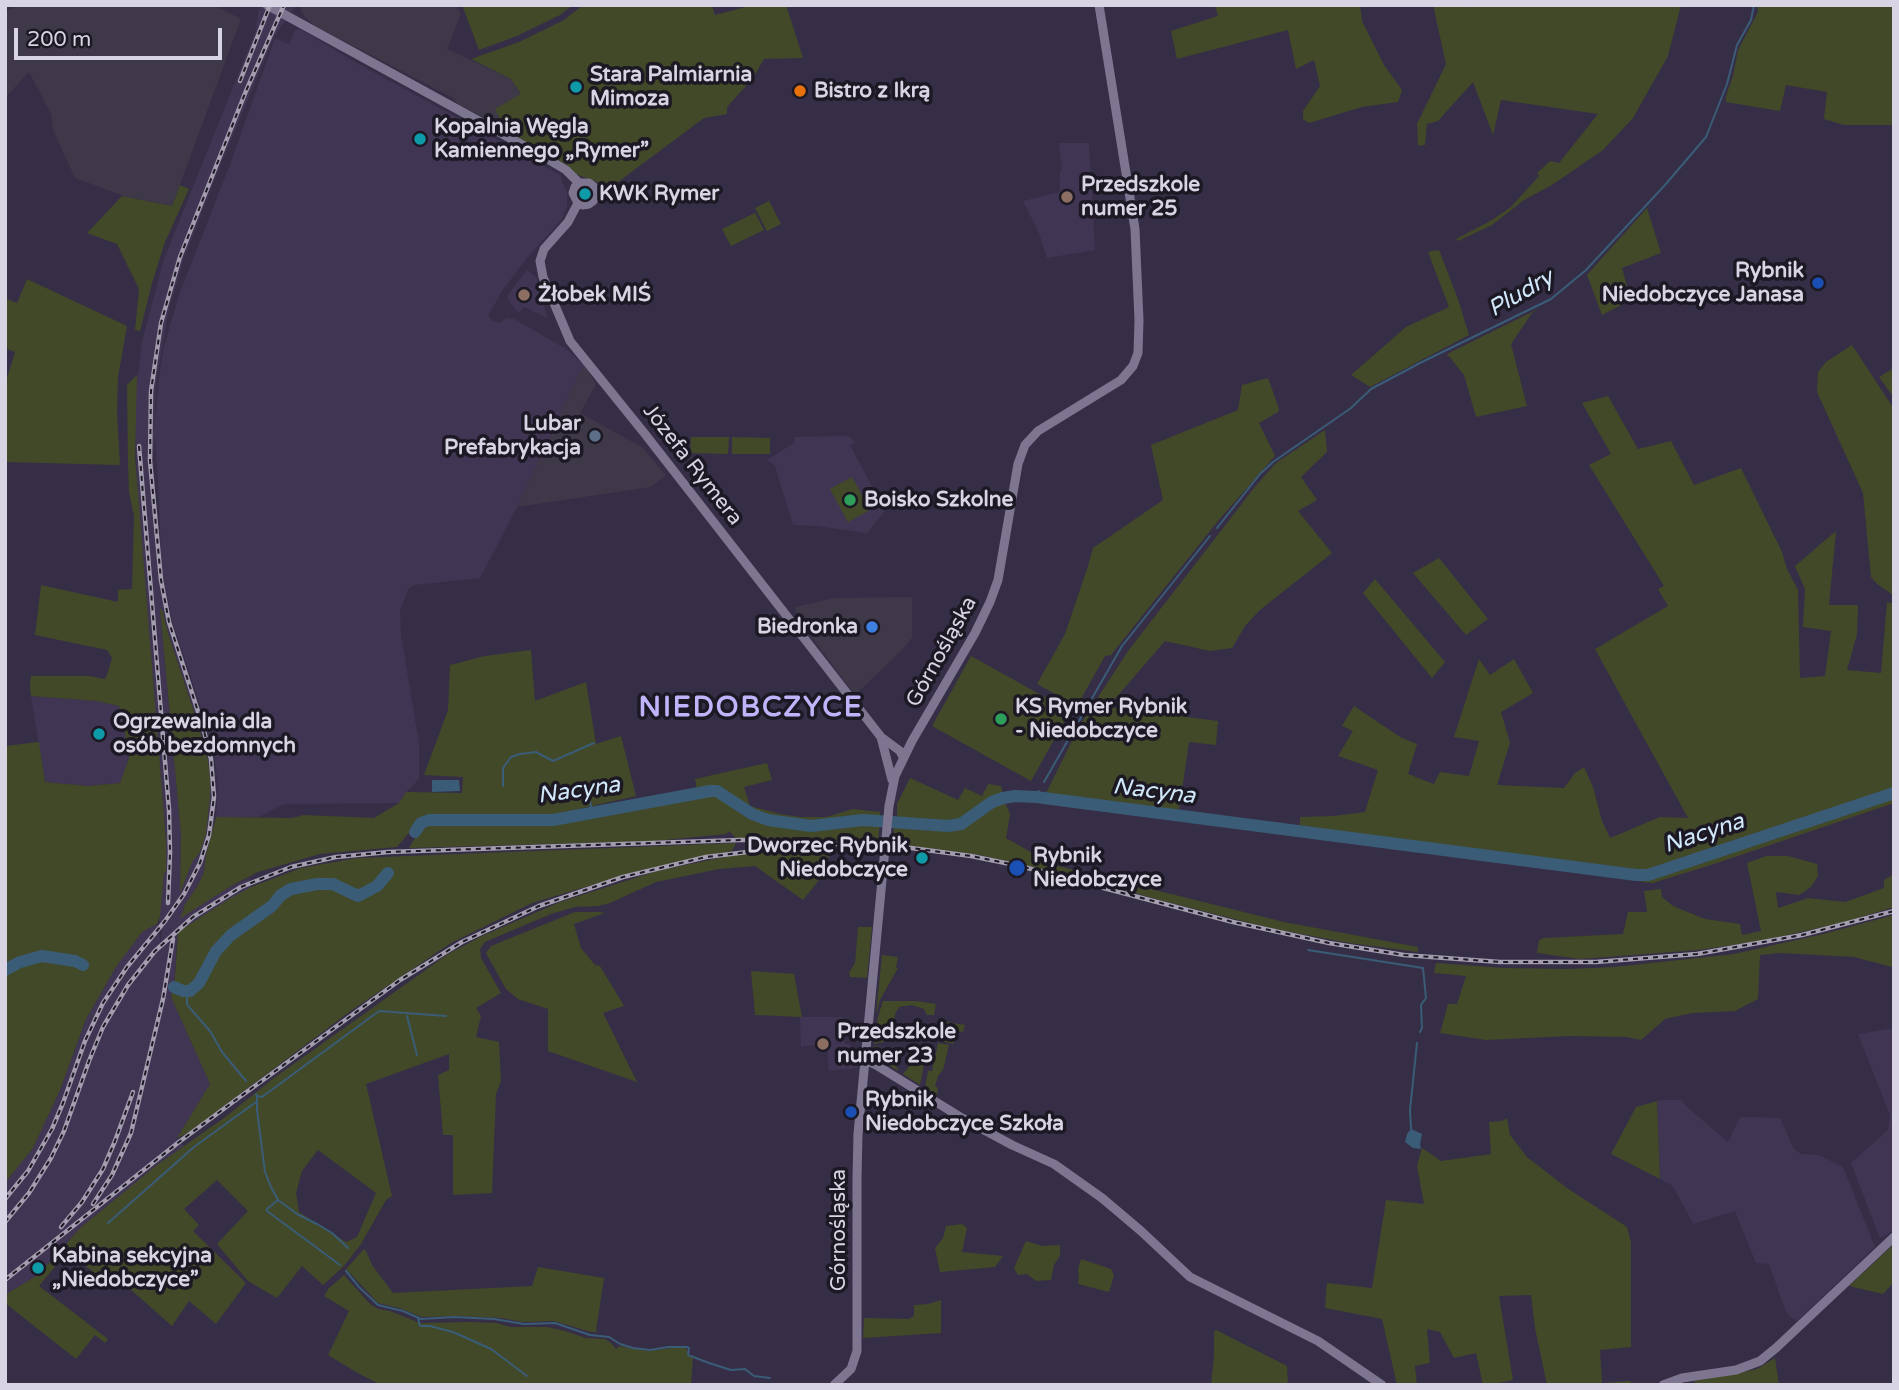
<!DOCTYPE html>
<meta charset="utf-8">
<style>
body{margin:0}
#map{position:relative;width:1899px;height:1390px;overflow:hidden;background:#362e46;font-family:"Varela Round",sans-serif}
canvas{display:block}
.frame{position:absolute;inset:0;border:7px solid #d9d4e3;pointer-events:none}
.scale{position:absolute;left:14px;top:28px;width:208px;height:32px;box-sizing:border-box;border:4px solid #d9d4e3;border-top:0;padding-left:9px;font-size:21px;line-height:24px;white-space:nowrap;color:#d9d4e3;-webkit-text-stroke:5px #1c1924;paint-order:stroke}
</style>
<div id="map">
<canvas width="1899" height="1390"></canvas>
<div class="frame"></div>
<div class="scale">200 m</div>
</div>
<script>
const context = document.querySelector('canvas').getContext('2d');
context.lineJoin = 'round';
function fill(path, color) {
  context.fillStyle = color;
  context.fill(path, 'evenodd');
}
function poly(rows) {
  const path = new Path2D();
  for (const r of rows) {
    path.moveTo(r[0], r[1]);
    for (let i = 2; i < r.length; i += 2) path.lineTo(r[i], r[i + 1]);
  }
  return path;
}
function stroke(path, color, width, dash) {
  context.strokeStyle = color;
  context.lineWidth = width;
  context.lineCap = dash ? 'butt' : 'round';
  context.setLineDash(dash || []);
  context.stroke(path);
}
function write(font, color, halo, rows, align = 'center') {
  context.font = font + ' "Varela Round",sans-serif';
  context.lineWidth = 7;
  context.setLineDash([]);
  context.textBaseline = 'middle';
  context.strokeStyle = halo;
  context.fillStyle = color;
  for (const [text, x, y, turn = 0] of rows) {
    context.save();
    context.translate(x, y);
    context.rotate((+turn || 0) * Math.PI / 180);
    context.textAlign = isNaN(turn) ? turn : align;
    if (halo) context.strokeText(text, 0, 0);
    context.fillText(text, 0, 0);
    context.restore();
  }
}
fill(poly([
 [19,5,213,5,241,19,172,206,124,196,75,178,53,130,51,114,29,72,5,98,5,12],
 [302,5,455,5,461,14,447,49,511,79,521,95,505,129,456,103,455,99,315,26,305,17,301,10],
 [585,366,596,384,580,413,642,447,666,475,651,487,517,507,578,375],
 [912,597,912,638,901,651,855,695,798,619,795,607,834,598]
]), '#3e3848');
fill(poly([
 [262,5,296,5,274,37,220,166,184,258,169,308,156,383,154,431,159,379,163,350,179,295,231,162,275,38,289,44,295,30,300,29,355,62,480,130,560,175,567,193,567,205,562,219,527,258,502,291,488,316,493,321,499,323,507,318,514,319,566,349,585,366,578,375,517,507,480,578,414,585,408,590,400,610,401,635,419,744,419,779,406,792,399,803,284,804,259,817,216,817,218,787,214,753,206,723,172,620,162,570,171,619,207,730,213,755,217,792,213,832,206,855,204,872,198,885,184,906,183,912,180,917,231,886,249,878,251,887,203,916,177,934,175,977,171,997,210,1084,177,1138,184,1146,157,1165,80,1228,52,1260,36,1276,5,1295,5,1183,33,1148,60,1090,86,1019,116,967,142,931,157,924,161,944,162,933,159,919,164,873,166,872,166,840,138,503,134,417,137,381,142,342,164,259,256,30,258,11],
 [155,434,159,501,161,559,156,501,153,456],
 [160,609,162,609,168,633,198,724,208,760,200,852,192,861,180,889,181,834],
 [1059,143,1089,143,1095,250,1047,258,1039,233,1023,201,1060,192,1060,172,1062,169],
 [527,270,537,278,539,293,548,318,524,307,520,312,518,312,511,304,507,296],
 [848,436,855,442,850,445,885,511,867,533,817,526,793,525,775,466,767,460,794,443,795,437],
 [31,696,97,701,119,706,123,721,129,758,120,783,88,786,45,782],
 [800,1017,842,1017,845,1044,850,1044,852,1052,859,1052,857,1068,829,1071,827,1045,801,1046],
 [1894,1028,1894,1230,1880,1238,1851,1163,1888,1130,1890,1115,1858,1034],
 [1662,1100,1682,1100,1686,1106,1728,1142,1740,1117,1780,1118,1794,1149,1801,1154,1819,1155,1843,1167,1875,1247,1797,1321,1789,1316,1785,1309,1769,1264,1756,1263,1735,1211,1693,1224,1673,1186,1660,1179,1657,1101]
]), '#403653');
fill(poly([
 [462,5,573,5,560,15,517,36,479,50],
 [583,5,712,5,715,15,753,5,786,5,803,58,764,59,753,78,727,107,727,114,704,118,614,185,608,186,570,172,505,136,505,129,495,109,521,94,511,79,471,59,519,42,564,20],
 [1215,5,1360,5,1362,21,1384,65,1402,90,1398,102,1362,107,1309,123,1303,119,1303,111,1320,86,1314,60,1296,69,1288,30,1177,59,1171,31,1218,16],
 [1433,5,1468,5,1468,8,1470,5,1681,5,1668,56,1633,118,1603,150,1552,185,1524,200,1492,225,1458,241,1456,239,1492,220,1511,207,1539,176,1537,173,1550,161,1559,163,1598,114,1501,100,1493,135,1473,82,1438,121,1427,124,1425,145,1418,146,1417,124,1446,64],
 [1757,5,1894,5,1894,125,1844,125,1824,119,1827,92,1786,85,1780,111,1726,102,1726,96,1733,76,1738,50,1758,12],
 [180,185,189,189,165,242,152,283,140,331,135,330,139,289,117,244,87,233,122,196,172,206],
 [769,201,781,224,767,231,755,208],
 [1647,208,1661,253,1622,268,1631,300,1602,315,1587,275],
 [755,213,764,230,731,246,722,229],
 [1439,250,1458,299,1469,335,1370,387,1351,375,1406,327,1449,307,1428,252],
 [27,279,127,326,118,377,117,413,120,465,5,462,5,385,15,352,5,348,5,298,17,303],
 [1538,309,1532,313,1511,344,1527,406,1476,417,1464,375,1447,354],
 [1852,345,1894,409,1894,598,1893,595,1877,584,1871,577,1863,493,1817,392,1818,372,1826,362],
 [1894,368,1894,398,1879,377],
 [137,375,135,456,166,840,166,872,164,873,160,916,157,924,142,932,116,967,86,1019,60,1090,33,1148,5,1183,5,746,39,742,45,782,88,786,120,783,129,758,123,721,119,706,97,701,31,696,30,686,31,676,89,676,105,679,108,672,112,658,107,650,35,635,41,585,118,602,118,590,132,589,134,516,129,492,128,465,127,385],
 [1268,378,1279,409,1278,412,1259,423,1275,456,1218,521,1111,655,1105,656,1077,706,1037,684,1065,634,1088,566,1093,548,1163,500,1151,445,1238,410,1242,385],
 [1608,396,1638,449,1671,441,1694,485,1741,468,1782,552,1787,569,1798,590,1800,678,1825,676,1831,631,1803,627,1805,589,1795,566,1836,531,1829,605,1858,605,1857,634,1847,670,1881,673,1887,602,1894,604,1894,791,1649,872,1623,870,1300,826,1300,817,1333,816,1365,812,1378,770,1338,756,1353,731,1342,726,1354,706,1400,737,1417,744,1408,774,1434,784,1440,772,1469,776,1479,741,1454,737,1479,659,1490,675,1514,659,1533,693,1501,712,1510,743,1497,785,1564,788,1575,773,1584,767,1593,787,1602,821,1610,838,1660,817,1688,818,1595,649,1668,606,1658,589,1664,586,1589,465,1611,454,1582,403],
 [1325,430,1327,452,1301,477,1317,500,1298,511,1332,553,1260,610,1245,626,1232,648,1210,651,1165,641,1108,707,1218,721,1216,745,1189,742,1179,810,1046,793,1080,725,1128,651,1254,488,1276,463],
 [691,437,729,437,728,454,690,453],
 [732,437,770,438,770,454,732,454],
 [852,477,870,510,848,522,830,489],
 [1439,558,1488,619,1466,635,1413,573],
 [1375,579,1445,662,1432,678,1363,593],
 [160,609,162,609,168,633,198,724,208,760,210,779,210,797,206,834,200,852,192,862,180,893,181,834],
 [531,650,535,701,586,682,596,744,621,736,636,796,552,815,424,815,397,847,320,854,258,872,231,886,179,919,183,912,184,906,198,885,204,872,206,855,216,817,292,818,304,815,374,818,399,803,406,792,462,793,463,777,424,775,448,710,450,665,485,656],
 [971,656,1070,711,1031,781,932,726],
 [767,763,772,780,744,787,750,806,780,814,800,817,826,817,853,809,880,812,880,818,852,817,831,822,812,823,780,820,761,816,719,789,710,788,697,791,695,779],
 [910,778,958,800,965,788,982,796,988,784,1001,786,1003,794,992,800,960,822,938,823,897,818,897,804],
 [714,794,758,821,771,824,810,828,852,823,880,823,878,841,736,838,729,831,726,834,655,841,409,848,422,826,431,822,533,824,556,822],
 [1894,797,1894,803,1720,862,1653,883,1642,882,1641,877,1648,877],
 [1005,802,1010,814,1006,838,1054,865,1284,922,1418,947,1418,952,1349,943,1270,928,1159,900,1094,881,980,855,893,844,894,825,947,829,960,827,994,805],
 [736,843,732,851,642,870,532,903,451,943,352,1010,188,1133,177,1138,210,1084,171,997,175,977,178,932,229,899,251,887,301,868,357,858],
 [831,848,824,874,803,900,755,866,719,869,656,882,610,903,598,906,575,907,551,914,485,942,480,949,481,958,501,993,476,1008,481,1016,476,1037,499,1042,501,1081,496,1094,492,1193,453,1195,453,1135,443,1135,438,1075,449,1070,449,1054,366,1084,392,1196,386,1200,361,1244,344,1266,323,1285,302,1266,277,1298,248,1281,217,1244,248,1211,217,1180,184,1209,199,1225,193,1231,246,1283,216,1324,189,1301,172,1326,105,1267,96,1274,67,1252,39,1286,108,1339,105,1343,95,1335,76,1359,5,1303,5,1295,36,1276,52,1260,80,1228,157,1165,224,1118,274,1078,448,954,482,936,560,902,657,871,734,855],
 [318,1150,376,1193,357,1237,346,1242,299,1212,296,1193,302,1171],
 [1766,856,1788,856,1817,864,1818,876,1811,887,1799,895,1776,892,1778,908,1808,898,1845,902,1884,888,1884,880,1894,874,1894,907,1845,922,1766,940,1699,950,1580,959,1537,953,1539,940,1544,938,1623,934,1628,912,1647,912,1644,891,1661,889,1662,897,1673,906,1705,919,1740,924,1742,935,1761,931,1747,863],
 [575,912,599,912,605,913,574,924,581,948,595,965,600,966,624,1006,603,1013,637,1082,548,1051,548,1009,518,999,506,989,486,953,491,946],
 [1894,915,1894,972,1892,967,1854,957,1780,953,1760,955,1758,999,1735,1011,1692,1013,1665,1019,1641,1040,1626,1037,1569,1036,1486,1040,1440,1033,1448,1004,1457,1004,1466,976,1434,973,1436,963,1504,968,1569,969,1614,967,1734,954,1823,934],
 [858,927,872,927,867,978,850,977,849,973,855,963],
 [882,955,898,957,896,968,898,968,880,1000,876,1014],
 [751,971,794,974,802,1017,755,1015],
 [883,1001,916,1001,936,1004,934,1015,927,1015,924,1009,912,1005,899,1007,895,1014,891,1037,883,1042,874,1044,878,1017],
 [946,1022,965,1025,963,1032,955,1031,954,1044,941,1041],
 [938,1043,949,1045,943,1070,938,1076,935,1086,938,1088,937,1095,925,1088,928,1071,932,1071],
 [874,1046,880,1047,883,1050,898,1069,898,1071,876,1057],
 [915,1059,925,1060,920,1085,903,1074],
 [1657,1101,1660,1179,1611,1154,1636,1107],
 [1507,1118,1510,1135,1527,1157,1567,1188,1627,1227,1631,1242,1631,1347,1600,1350,1602,1383,1631,1381,1631,1385,1547,1385,1535,1328,1531,1295,1499,1296,1513,1380,1488,1385,1483,1385,1476,1353,1454,1358,1440,1332,1427,1329,1430,1363,1415,1366,1417,1385,1397,1385,1382,1319,1325,1308,1327,1283,1372,1288,1386,1200,1424,1204,1417,1166,1422,1148,1441,1161,1491,1154,1489,1122,1502,1121],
 [962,1224,967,1228,962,1252,1003,1256,995,1267,940,1272,935,1248,943,1238,946,1226],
 [1026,1241,1042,1246,1060,1245,1060,1256,1054,1265,1051,1280,1036,1281,1027,1274,1018,1275,1014,1268],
 [1894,1244,1894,1282,1883,1294,1849,1286],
 [364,1249,366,1251,372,1265,393,1293,532,1286,538,1267,604,1278,596,1331,599,1332,591,1332,554,1321,523,1322,501,1318,456,1316,422,1317,399,1308,378,1303,346,1269],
 [1081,1259,1111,1269,1114,1276,1109,1292,1078,1284,1079,1274,1078,1270],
 [344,1275,370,1304,378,1309,390,1311,420,1323,469,1322,496,1323,511,1327,547,1327,565,1331,586,1338,605,1339,611,1343,616,1349,619,1346,648,1351,672,1348,685,1348,687,1350,688,1355,693,1357,691,1385,381,1385,356,1372,328,1355,349,1311,324,1296,329,1288],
 [941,1300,941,1333,863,1338,864,1318,908,1319,914,1316,914,1305,928,1304],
 [1216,1330,1287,1366,1288,1385,1211,1385,1214,1356,1214,1332],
 [1775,1358,1779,1385,1695,1385,1695,1381,1757,1369]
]), '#424928');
fill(poly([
 [432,780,459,780,460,791,432,792],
 [1411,1129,1422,1134,1420,1144,1421,1149,1413,1148,1405,1142,1407,1134]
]), '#3a5c77');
stroke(poly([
 [1217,528,1260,474,1273,462,1351,408,1371,389,1420,363,1551,299,1586,270,1665,185,1706,137,1727,84,1737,45,1751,20,1754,5],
 [1044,782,1122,646,1210,536],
 [503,786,503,768,511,757,520,754,536,752,553,761,594,743],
 [589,796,592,812],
 [1036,797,1039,791],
 [860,820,860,824],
 [1240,824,1242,829],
 [1308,950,1423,968,1426,998,1421,1005,1422,1028,1420,1032],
 [187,991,187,1004,189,1007,210,1031,222,1052,246,1081],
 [407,1016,417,1055],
 [256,1094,257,1096,262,1097,379,1011,446,1016],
 [257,1096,257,1110,265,1172,271,1187,278,1200,267,1209,267,1211,340,1265],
 [1411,1129,1410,1110,1417,1043],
 [278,1200,297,1214,317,1224,332,1233,348,1248],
 [108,1223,194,1147,256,1102],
 [346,1271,359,1287,378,1305,403,1311,421,1319,454,1317,494,1319,524,1324,555,1323,590,1335,609,1337,620,1344,633,1348,650,1350,668,1347,687,1347,689,1348,688,1355,709,1363,731,1370,745,1369,754,1376,770,1378],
 [418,1318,420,1326,430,1326,453,1332,491,1349,527,1376]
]), '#3a5c77', 2);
stroke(poly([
 [415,832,421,823,429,820,553,820,710,791,717,791,752,814,768,820,811,826,863,820,948,826,961,824,992,802,1003,798,1015,796,1036,797,1636,875,1648,875,1894,793],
 [5,970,20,962,42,956,75,961,83,965],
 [174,987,183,991,190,991,199,983,216,951,231,935,272,906,281,895,291,889,317,884,333,884,358,896,377,886,388,873]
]), '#3a5c77', 12);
stroke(poly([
 [267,5,539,154,566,170,579,183],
 [578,203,568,222,544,249,540,261,543,277,570,341,645,434,881,737,900,751,903,757],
 [578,203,583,205,589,204,593,201,596,194,594,187,589,183,579,183],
 [578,203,573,193,575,187,579,183],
 [881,737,892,780],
 [865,1060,876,1065,962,1118,1012,1145,1054,1164,1102,1198,1141,1231,1190,1277,1318,1341,1382,1385],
 [834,1385,851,1369,857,1351,857,1178,858,1134,889,806,895,776,912,741,975,633,990,602,998,580,1018,464,1025,445,1038,431,1121,380,1133,366,1138,353,1139,320,1135,229,1099,5],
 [1663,1385,1682,1378,1736,1370,1760,1361,1776,1348,1894,1237]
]), '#7e7691', 9);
const rail = poly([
 [240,81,270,5],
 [139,446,169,810,170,853,168,903],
 [5,1199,28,1171,52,1129,63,1103,85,1041,103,1003,127,967,165,921,184,894,200,863,209,835,214,797,211,759,203,727,169,622,161,580,150,461,151,391,161,323,180,257,246,91,284,5],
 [93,1204,112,1175,131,1133,163,999,173,939],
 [5,1222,29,1193,51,1158,64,1131,89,1061,103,1027,128,985,155,951,193,917,241,887,291,867,336,857,388,852,740,840,770,840,911,848,971,856,1020,866,1233,922,1329,943,1404,955,1500,962,1596,962,1697,954,1802,935,1894,911],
 [61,1227,82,1202,103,1169,115,1141,133,1092],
 [5,1280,179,1142,237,1099,400,980,462,942,539,906,623,877,706,857,772,849]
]);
stroke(rail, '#a39daf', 4.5);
stroke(rail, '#1c1924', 2, [5]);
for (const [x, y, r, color] of [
 [576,87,7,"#0f9aa8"],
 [800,91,7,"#e8710a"],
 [420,139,7,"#0f9aa8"],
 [585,194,7,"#0f9aa8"],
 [1067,197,7,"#8d6e63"],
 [1818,283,7,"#1a4fb4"],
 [524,295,7,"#8d6e63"],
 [595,436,7,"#5c6f8a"],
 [850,500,7,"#2e9e5b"],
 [872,627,7,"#3f7fe0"],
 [1001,719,7,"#2e9e5b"],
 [99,734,7,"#0f9aa8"],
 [922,858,7,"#0f9aa8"],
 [1017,868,9,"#1a4fb4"],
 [823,1044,7,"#8d6e63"],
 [851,1112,7,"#1a4fb4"],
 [38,1268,7,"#0f9aa8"]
]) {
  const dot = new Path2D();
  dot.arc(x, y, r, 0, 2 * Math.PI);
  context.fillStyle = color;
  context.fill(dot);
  stroke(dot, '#1c1924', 2.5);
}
write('bold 21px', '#d9d4e3', '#1c1924', [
 ["Stara Palmiarnia",590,75],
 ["Mimoza",590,99],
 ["Bistro z Ikrą",814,91],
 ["Kopalnia Węgla",434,127],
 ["Kamiennego „Rymer”",434,151],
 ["Przedszkole",1081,185],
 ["numer 25",1081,209],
 ["KWK Rymer",599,194],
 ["Rybnik",1804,271,"right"],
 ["Niedobczyce Janasa",1804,295,"right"],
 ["Żłobek MIŚ",538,295],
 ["Lubar",581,424,"right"],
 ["Prefabrykacja",581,448,"right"],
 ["Boisko Szkolne",864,500],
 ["Biedronka",858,627,"right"],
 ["KS Rymer Rybnik",1015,707],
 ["- Niedobczyce",1015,731],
 ["Ogrzewalnia dla",113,722],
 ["osób bezdomnych",113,746],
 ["Dworzec Rybnik",908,846,"right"],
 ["Niedobczyce",908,870,"right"],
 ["Rybnik",1033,856],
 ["Niedobczyce",1033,880],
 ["Przedszkole",837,1032],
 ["numer 23",837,1056],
 ["Rybnik",865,1100],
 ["Niedobczyce Szkoła",865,1124],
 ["Kabina sekcyjna",52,1256],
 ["„Niedobczyce”",52,1280]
], 'left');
write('21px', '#d9d4e3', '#1c1924', [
 ["Józefa Rymera",692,465,52],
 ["Górnośląska",942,652,-61],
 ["Górnośląska",839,1230,-90]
]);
write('italic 23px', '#d1e8fb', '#1c1924', [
 ["Pludry",1521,294,-30],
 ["Nacyna",579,791,-8],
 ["Nacyna",1154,792,7],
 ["Nacyna",1704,834,-18]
]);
context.letterSpacing = '2px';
write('bold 28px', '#bfb3fa', '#1c1924', [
 ["NIEDOBCZYCE",751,709]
]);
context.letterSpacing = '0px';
</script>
